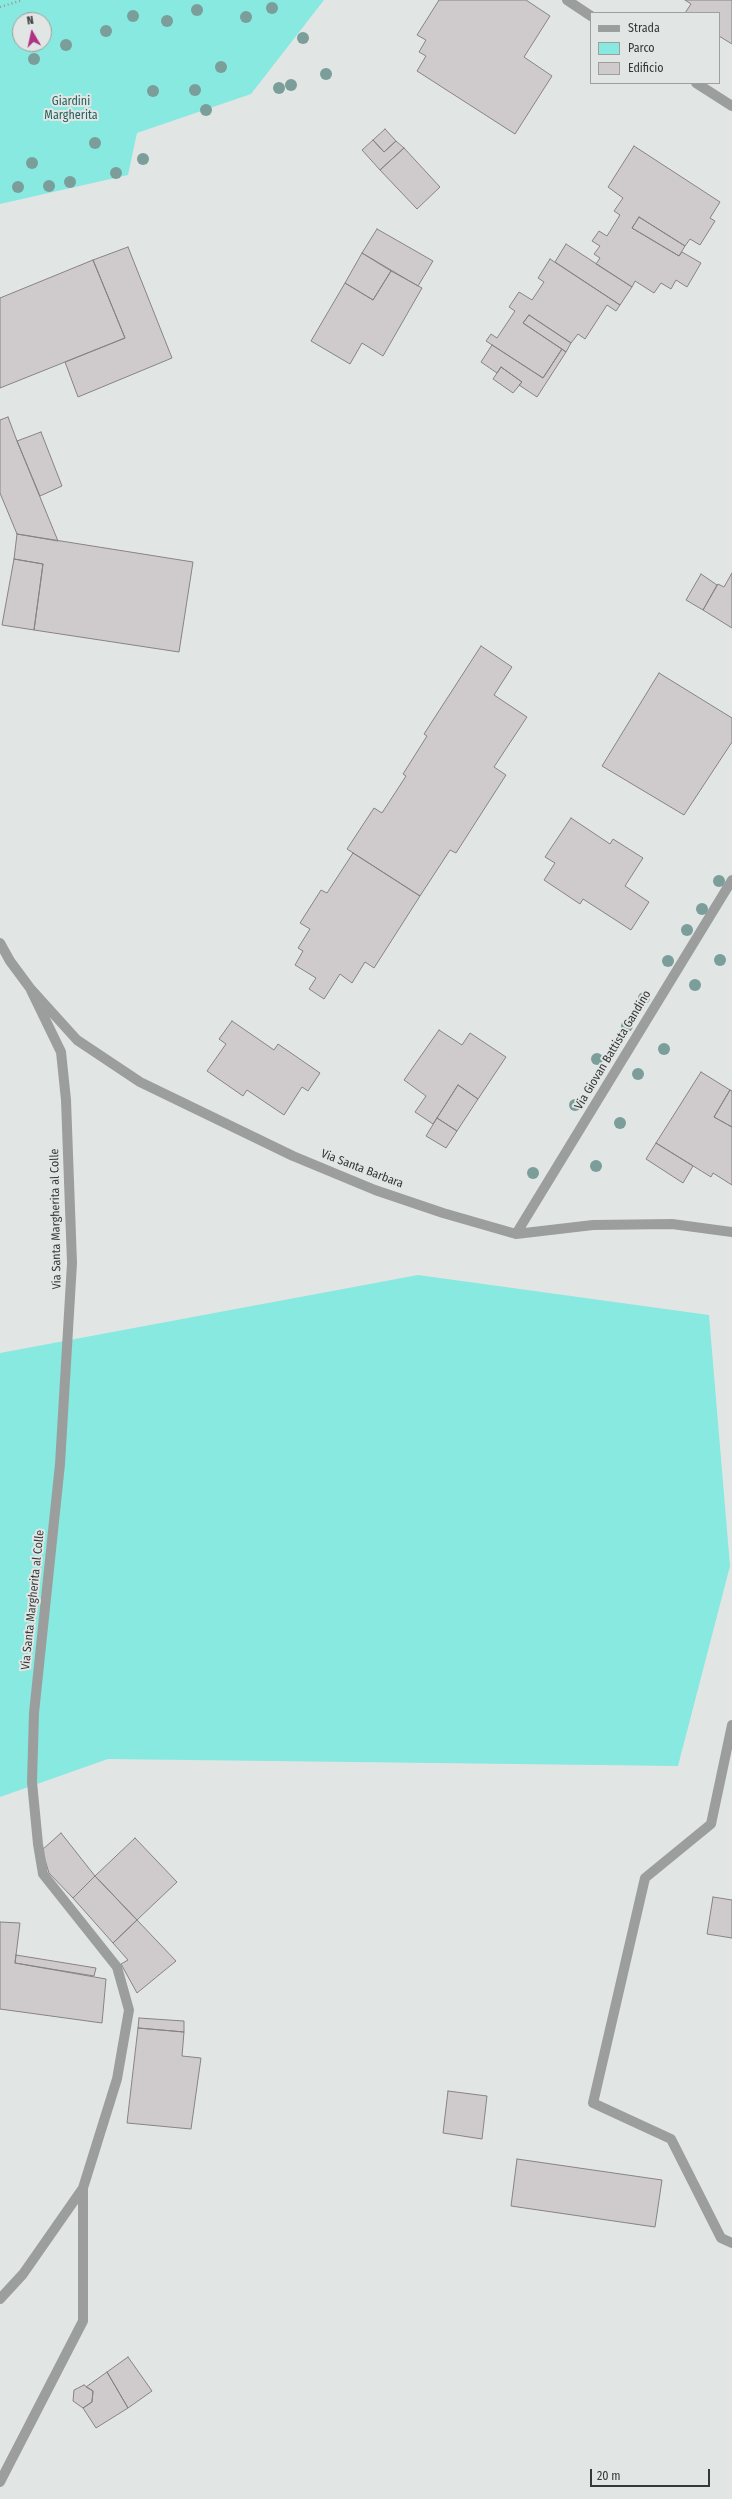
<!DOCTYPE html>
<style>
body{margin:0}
#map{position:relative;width:732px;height:2499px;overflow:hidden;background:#e1e6e5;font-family:"Fira Sans Condensed",sans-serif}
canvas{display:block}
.legend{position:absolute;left:590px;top:12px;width:130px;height:72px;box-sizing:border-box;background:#e1e6e5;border:1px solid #9da09f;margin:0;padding:5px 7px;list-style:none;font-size:12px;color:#363837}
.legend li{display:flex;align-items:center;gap:8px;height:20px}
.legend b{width:20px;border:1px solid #9da09f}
.north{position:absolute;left:12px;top:12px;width:40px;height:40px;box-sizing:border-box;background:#e1e6e5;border:1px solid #9da09f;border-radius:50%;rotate:351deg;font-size:11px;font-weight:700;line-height:16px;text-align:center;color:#363837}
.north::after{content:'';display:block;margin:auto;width:14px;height:18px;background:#af3283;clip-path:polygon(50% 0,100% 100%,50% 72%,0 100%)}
.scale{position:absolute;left:590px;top:2469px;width:120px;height:18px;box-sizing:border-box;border:2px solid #363837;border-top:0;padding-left:5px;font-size:12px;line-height:14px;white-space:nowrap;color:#363837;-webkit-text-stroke:3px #e1e6e5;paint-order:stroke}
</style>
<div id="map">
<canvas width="732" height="2499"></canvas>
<ul class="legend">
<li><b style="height:5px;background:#9c9e9e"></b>Strada</li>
<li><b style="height:11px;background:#87e9e0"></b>Parco</li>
<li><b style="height:11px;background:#cfcbcd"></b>Edificio</li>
</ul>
<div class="north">N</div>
<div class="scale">20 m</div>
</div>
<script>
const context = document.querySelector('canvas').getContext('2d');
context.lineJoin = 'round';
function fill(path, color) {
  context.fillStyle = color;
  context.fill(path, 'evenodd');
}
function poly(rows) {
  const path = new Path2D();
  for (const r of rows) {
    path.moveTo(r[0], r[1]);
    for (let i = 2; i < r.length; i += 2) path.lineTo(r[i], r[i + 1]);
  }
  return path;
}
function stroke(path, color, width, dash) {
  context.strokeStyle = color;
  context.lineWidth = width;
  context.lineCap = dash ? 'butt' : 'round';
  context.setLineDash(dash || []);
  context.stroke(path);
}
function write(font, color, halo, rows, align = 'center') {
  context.font = font + ' "Fira Sans Condensed",sans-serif';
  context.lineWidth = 4;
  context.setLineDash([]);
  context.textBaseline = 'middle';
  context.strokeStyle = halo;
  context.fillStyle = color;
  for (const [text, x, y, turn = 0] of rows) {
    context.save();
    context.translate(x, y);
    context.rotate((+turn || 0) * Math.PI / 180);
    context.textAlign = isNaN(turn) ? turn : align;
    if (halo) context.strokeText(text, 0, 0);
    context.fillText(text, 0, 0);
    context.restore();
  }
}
fill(poly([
 [0,0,324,0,251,94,137,133,128,175,0,204],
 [20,20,44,20,44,44,20,44],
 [418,1275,709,1315,730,1566,678,1766,108,1759,0,1797,0,1353]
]), '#87e9e0');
const building = poly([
 [439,0,526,0,550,16,524,57,552,76,515,134,417,71,426,56,419,52,426,40,417,35,439,0],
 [685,0,732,0,732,44,719,36,719,13,685,13,691,4,685,0],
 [385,129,396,141,384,152,373,140,385,129],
 [373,140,384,152,396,141,404,148,380,170,362,150,373,140],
 [634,146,720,202,710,218,715,221,700,245,690,239,685,246,639,217,632,228,679,256,682,252,701,263,687,287,676,280,671,289,661,283,654,293,635,281,632,287,596,264,600,258,594,254,600,246,592,241,599,231,607,236,620,215,614,211,623,198,608,187,634,146],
 [404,148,440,187,417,209,380,170,404,148],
 [639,217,685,246,679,256,632,228,639,217],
 [377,229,433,261,418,286,362,253,377,229],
 [566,244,632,287,620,305,555,262,566,244],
 [128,247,172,358,78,397,65,362,125,338,93,260,128,247],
 [362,253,391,271,373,300,345,283,362,253],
 [550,259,620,305,616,311,607,305,585,339,578,334,571,343,529,315,523,323,562,349,543,378,486,341,491,334,497,338,515,311,509,307,519,292,532,300,544,282,538,278,550,259],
 [93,260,125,338,0,388,0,298,93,260],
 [391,271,422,288,383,356,362,343,350,364,311,341,345,283,373,300,391,271],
 [529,315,571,343,566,352,523,323,529,315],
 [492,345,543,378,562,349,566,352,537,397,519,385,522,382,501,367,497,373,481,362,492,345],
 [501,367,522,382,513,393,493,379,501,367],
 [8,417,17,441,58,541,17,534,0,493,0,420,8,417],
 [41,432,62,486,40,496,17,441,41,432],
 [17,534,193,562,179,652,34,630,43,564,14,559,17,534],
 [14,559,43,564,34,630,2,625,14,559],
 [732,573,732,628,703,610,718,584,724,587,732,573],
 [701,574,717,585,703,610,686,600,701,574],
 [481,646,512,667,494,695,527,717,494,767,506,775,456,853,450,850,420,896,347,849,374,808,382,813,406,776,403,774,427,736,424,734,481,646],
 [659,673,732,718,732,742,684,815,602,766,659,673],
 [571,818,610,844,613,839,643,858,625,886,649,902,631,930,583,899,580,904,544,880,555,863,545,857,571,818],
 [353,853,420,896,374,968,365,962,352,983,340,974,324,999,309,989,316,978,295,965,303,951,298,948,310,929,300,923,321,890,327,893,353,853],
 [232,1021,274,1050,278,1044,320,1073,308,1091,302,1087,284,1115,247,1090,243,1096,207,1071,226,1044,219,1039,232,1021],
 [439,1030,462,1045,470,1033,506,1057,478,1099,458,1085,433,1124,415,1112,426,1096,404,1080,439,1030],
 [701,1072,730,1090,714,1117,732,1127,732,1185,713,1173,711,1177,656,1143,701,1072],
 [458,1085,478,1099,457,1131,437,1118,458,1085],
 [730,1090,732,1091,732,1127,714,1117,730,1090],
 [437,1118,457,1131,446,1148,426,1136,437,1118],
 [656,1143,693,1166,683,1183,646,1159,656,1143],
 [61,1833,95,1876,73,1898,49,1873,42,1850,61,1833],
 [135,1838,177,1882,137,1920,95,1876,135,1838],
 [95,1876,137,1920,113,1943,73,1898,95,1876],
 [713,1897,732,1900,732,1938,707,1934,713,1897],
 [137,1920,176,1961,137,1993,121,1964,128,1960,113,1943,137,1920],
 [0,1922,20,1923,15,1963,106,1979,102,2023,0,2009,0,1922],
 [16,1955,96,1968,94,1976,15,1963,16,1955],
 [139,2018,184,2021,184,2032,138,2028,139,2018],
 [138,2028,184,2032,182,2056,201,2058,191,2129,127,2123,138,2028],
 [448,2091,487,2096,482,2139,443,2133,448,2091],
 [517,2159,662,2180,655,2227,511,2206,517,2159],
 [128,2357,152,2391,128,2408,107,2372,128,2357],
 [107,2372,128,2408,96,2428,83,2408,92,2402,93,2391,86,2387,107,2372],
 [84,2385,93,2391,92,2402,83,2408,73,2401,74,2390,84,2385]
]);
fill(building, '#cfcbcd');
stroke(building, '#878385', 1);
stroke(poly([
 [0,7,23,0]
]), '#959998', 2.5, [1, 3]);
stroke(poly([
 [567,0,591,16],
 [696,83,732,106],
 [0,943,10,961,30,988,77,1040,140,1082,293,1156,375,1190,443,1213,516,1234,593,1225,672,1224,732,1232],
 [516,1234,732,880],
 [732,1725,711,1824,645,1878,593,2103,671,2139,721,2238,732,2243],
 [0,2299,23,2274,83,2188,117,2079,129,2010,117,1967,43,1874,38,1844,32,1782,34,1713,60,1464,72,1263,66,1100,61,1052,30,988],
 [0,2482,83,2321,83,2188]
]), '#9c9e9e', 10);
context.fillStyle = '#7b9e9b';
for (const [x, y] of [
 [272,8],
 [197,10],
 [133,16],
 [246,17],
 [167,21],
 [106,31],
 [303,38],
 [66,45],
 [34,59],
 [221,67],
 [326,74],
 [291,85],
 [279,88],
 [195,90],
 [153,91],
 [206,110],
 [95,143],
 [143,159],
 [32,163],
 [116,173],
 [70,182],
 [49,186],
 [18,187],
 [719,881],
 [702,909],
 [687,930],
 [720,960],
 [668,961],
 [695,985],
 [644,998],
 [627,1026],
 [664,1049],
 [597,1059],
 [638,1074],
 [575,1105],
 [620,1123],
 [596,1166],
 [533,1173]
]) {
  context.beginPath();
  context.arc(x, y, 6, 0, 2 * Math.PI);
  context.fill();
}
write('12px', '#27635e', '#e1e6e5', [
 ["Giardini",71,102],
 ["Margherita",71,116]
]);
write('12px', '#363837', '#e1e6e5', [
 ["Via Giovan Battista Gandino",613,1050,-59],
 ["Via Santa Barbara",362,1169,21],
 ["Via Santa Margherita al Colle",56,1219,-91],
 ["Via Santa Margherita al Colle",33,1600,-84]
]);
</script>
